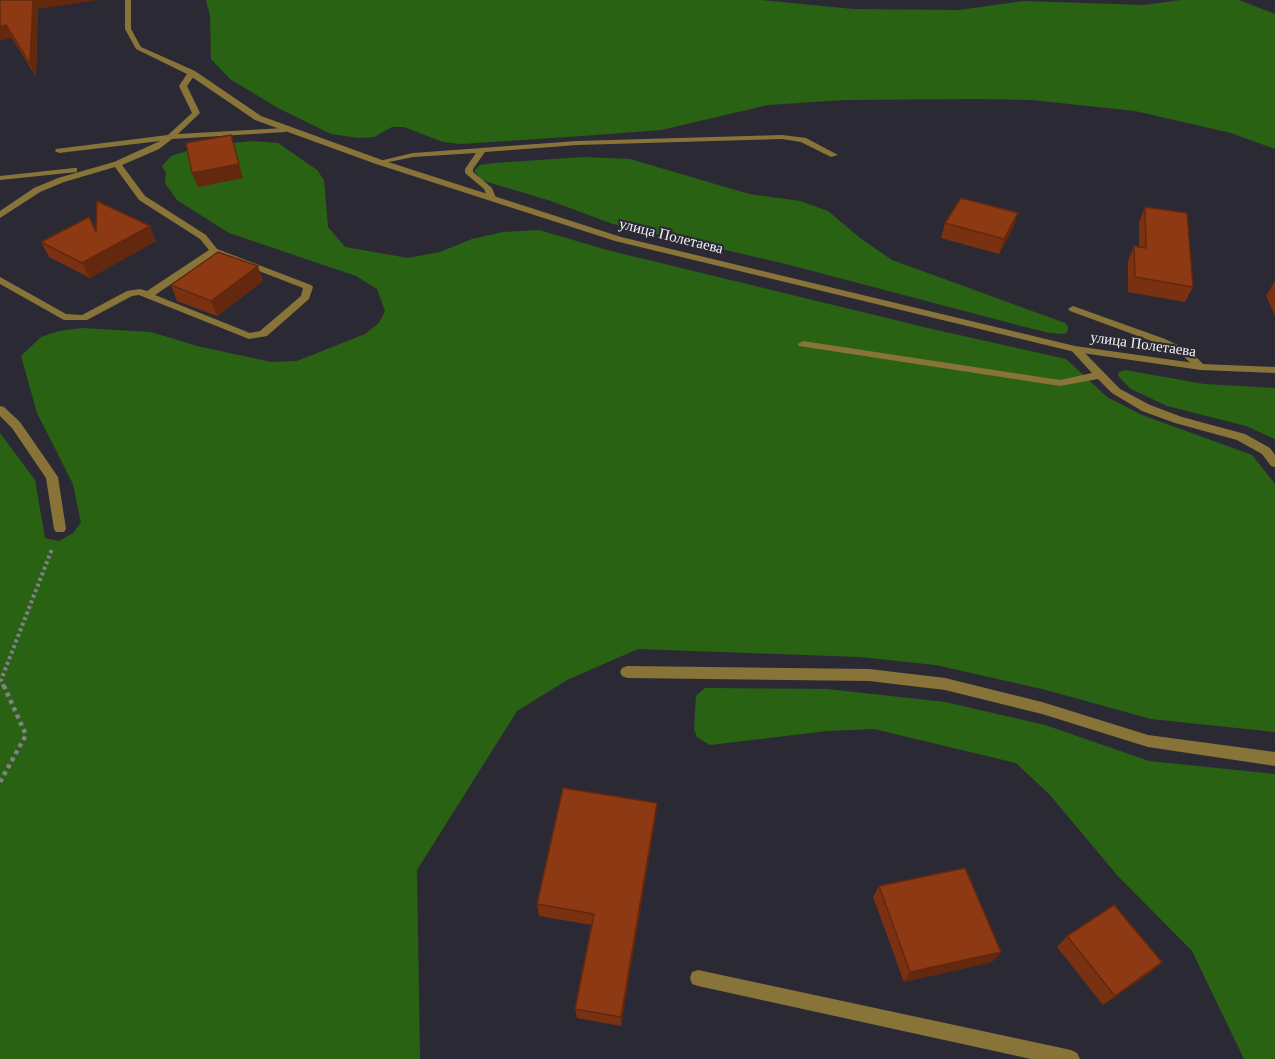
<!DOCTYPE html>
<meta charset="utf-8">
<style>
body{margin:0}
canvas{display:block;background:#2b2a34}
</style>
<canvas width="1275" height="1059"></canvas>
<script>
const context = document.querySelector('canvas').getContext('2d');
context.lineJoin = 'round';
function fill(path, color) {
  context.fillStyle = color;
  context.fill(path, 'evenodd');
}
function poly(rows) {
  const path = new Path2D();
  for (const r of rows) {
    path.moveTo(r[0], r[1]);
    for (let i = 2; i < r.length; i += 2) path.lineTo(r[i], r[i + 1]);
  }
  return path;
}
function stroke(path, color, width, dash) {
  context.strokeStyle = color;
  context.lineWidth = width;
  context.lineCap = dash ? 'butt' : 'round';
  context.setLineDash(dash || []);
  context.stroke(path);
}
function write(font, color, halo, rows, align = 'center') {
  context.font = font + ' "Times New Roman",serif';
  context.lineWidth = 4.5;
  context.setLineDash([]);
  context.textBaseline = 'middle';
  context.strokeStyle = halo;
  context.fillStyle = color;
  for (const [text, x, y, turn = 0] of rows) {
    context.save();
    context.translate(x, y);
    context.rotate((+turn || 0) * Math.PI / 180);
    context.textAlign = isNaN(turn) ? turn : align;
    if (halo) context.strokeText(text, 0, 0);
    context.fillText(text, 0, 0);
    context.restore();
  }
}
fill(poly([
 [206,0,761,0,853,9,959,10,1024,1,1144,5,1181,0,1239,0,1275,14,1275,149,1231,133,1135,111,1032,100,979,99,844,100,768,105,661,130,582,136,461,144,443,142,404,127,392,127,374,137,359,138,331,134,278,108,230,79,211,59,210,16],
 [253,141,278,143,317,170,324,180,328,227,345,247,408,258,440,252,472,239,503,232,539,230,607,250,932,329,1066,359,1107,397,1142,415,1252,455,1275,484,1275,732,1151,719,1046,690,936,665,860,657,638,649,567,680,517,711,417,870,420,1059,0,1059,0,433,35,480,45,538,59,541,73,533,81,523,73,484,37,413,21,356,41,337,59,331,82,328,151,332,197,346,271,362,297,361,365,334,379,323,385,311,377,289,356,276,229,233,177,200,165,183,166,173,162,166,171,156,202,146],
 [584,157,630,159,749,194,800,201,828,211,860,238,892,260,1065,323,1068,326,1068,331,1065,334,1050,333,1029,328,786,264,613,224,551,201,481,180,474,171,480,165,494,163],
 [1125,370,1204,384,1275,388,1275,439,1246,426,1167,406,1131,389,1118,376,1119,372],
 [705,688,827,689,945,702,1045,725,1149,761,1275,774,1275,1059,1244,1059,1192,951,1117,875,1050,795,1016,763,874,729,827,731,710,745,697,737,694,729,696,696]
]), '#2a6213');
stroke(poly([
 [4,687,1,680,52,549]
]), '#818189', 4, [3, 3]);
stroke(poly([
 [0,782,26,735,4,686]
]), '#818189', 4.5, [4, 4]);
fill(poly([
 [189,71,196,73,187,86,200,113,178,134,285,128,289,130,285,132,172,139,159,149,122,165,145,196,206,235,217,249,311,285,313,287,309,299,267,336,249,339,139,295,132,296,87,320,64,320,0,284,0,277,66,314,82,315,127,291,140,289,147,291,209,250,200,239,139,200,115,167,64,182,40,192,0,218,0,211,34,188,58,178,114,162,160,141,59,153,55,151,56,149,168,135,192,113,179,86,189,71],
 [215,254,303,288,301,296,260,331,250,333,155,295,215,254],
 [782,135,806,138,838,155,831,157,801,142,782,139,577,145,485,152,473,169,473,172,492,188,496,198,492,201,488,198,484,189,465,173,465,169,476,153,413,157,379,164,375,162,413,153,577,141,782,135],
 [74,168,77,168,77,172,0,180,0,176,74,168],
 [1073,306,1165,339,1190,351,1206,367,1201,370,1197,369,1182,355,1157,343,1070,311,1068,309,1073,306],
 [803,341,1060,380,1092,373,1070,349,1071,347,1079,347,1120,389,1150,405,1182,417,1245,434,1270,448,1275,455,1275,467,1271,466,1262,454,1237,440,1175,423,1142,411,1112,393,1098,379,1060,386,799,346,798,344,803,341],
 [0,406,4,407,20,422,58,477,66,529,64,532,56,532,54,529,46,478,12,428,0,416,0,406],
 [627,666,869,669,945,678,1042,702,1148,735,1275,752,1275,766,1148,747,1042,714,945,690,869,681,627,678,622,676,620,672,622,668,627,666],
 [698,970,1071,1050,1077,1053,1080,1059,1031,1059,698,986,692,984,690,978,692,972,698,970]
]), '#887439');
fill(poly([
 [125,0,131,0,131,29,141,47,195,71,261,116,382,160,621,237,1075,346,1201,364,1275,367,1275,373,1201,370,1075,352,615,241,376,164,255,120,189,75,136,49,125,29,125,0]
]), '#887439');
fill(poly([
 [0,0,38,9,36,77,12,38,0,40],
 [1145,207,1193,287,1185,302,1128,292,1128,261,1134,246,1139,247,1139,222],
 [1018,213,1013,228,999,254,941,238,945,223],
 [96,232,156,241,90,278,49,257,41,242],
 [263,281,217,316,177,301,171,285],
 [1275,281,1275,316,1266,296],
 [656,815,621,1026,577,1018,575,1009,592,925,539,916,537,904],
 [879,886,1001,952,992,962,904,982,873,897],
 [1067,936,1162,962,1150,973,1103,1005,1057,947]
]), '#793111');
fill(poly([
 [33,0,98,0,38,9,36,77,30,64],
 [6,25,12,38,0,40,0,26],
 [231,135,243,178,198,187,192,173],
 [1018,213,1013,228,999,254,1004,239],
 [150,226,156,241,90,278,82,263],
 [258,266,263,281,217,316,211,301],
 [657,803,656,815,621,1026,621,1017],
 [1001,952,992,962,904,982,910,972],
 [1162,962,1150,973,1103,1005,1115,996]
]), '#63280e');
const building = poly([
 [0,0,33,0,30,64,6,25,0,26,0,0],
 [231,135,239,164,192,173,186,143,231,135],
 [961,198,1018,213,1004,239,945,223,961,198],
 [97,201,150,226,82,263,41,242,89,217,96,232,97,201],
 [1145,207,1187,213,1193,287,1135,277,1134,246,1146,248,1145,207],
 [218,252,258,266,211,301,171,285,218,252],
 [563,788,657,803,621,1017,575,1009,594,914,537,904,563,788],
 [965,868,1001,952,910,972,879,886,965,868],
 [1114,905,1162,962,1115,996,1067,936,1114,905]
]);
fill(building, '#8d3914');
stroke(building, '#63280e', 1.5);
write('15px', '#f2f2f8', '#2b2a34', [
 ["улица Полетаева",671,237,14],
 ["улица Полетаева",1143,345,8]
]);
</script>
